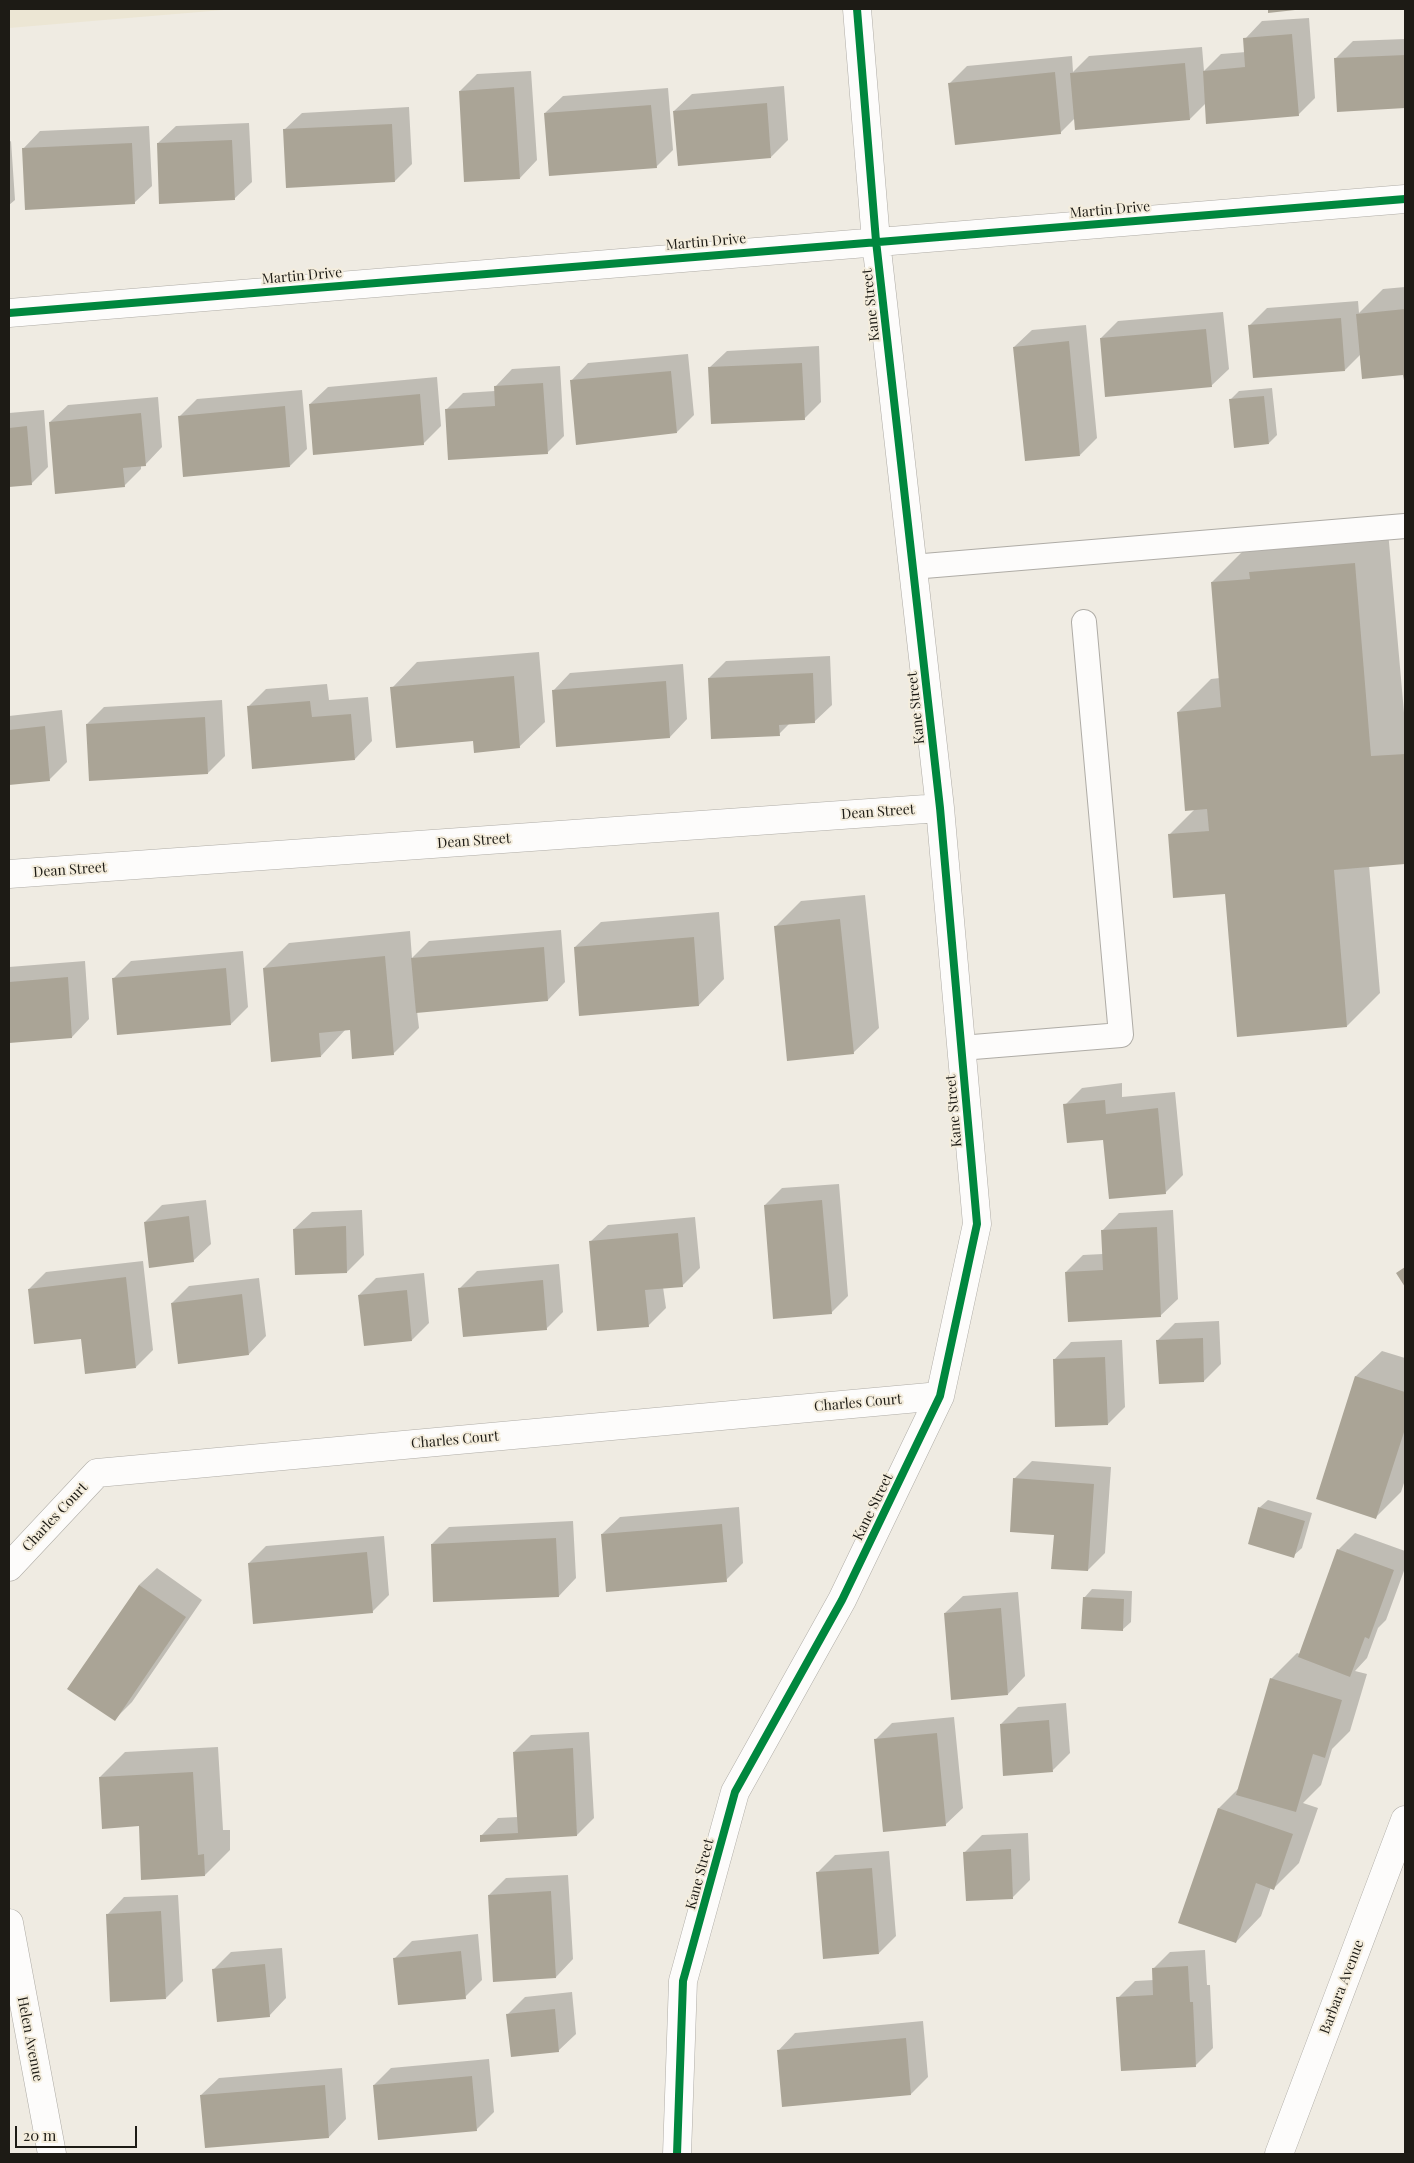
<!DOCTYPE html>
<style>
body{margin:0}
#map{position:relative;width:1414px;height:2163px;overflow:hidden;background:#efebe2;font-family:"Playfair Display",serif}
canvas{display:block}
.frame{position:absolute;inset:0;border:10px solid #1d1b15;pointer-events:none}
.scale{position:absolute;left:15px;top:2126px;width:122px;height:22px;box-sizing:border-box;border:2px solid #1d1b15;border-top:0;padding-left:6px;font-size:15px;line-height:18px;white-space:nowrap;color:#1d1b15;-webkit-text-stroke:4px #f4eddd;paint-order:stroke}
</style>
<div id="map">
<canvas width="1414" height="2163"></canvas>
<div class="frame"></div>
<div class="scale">20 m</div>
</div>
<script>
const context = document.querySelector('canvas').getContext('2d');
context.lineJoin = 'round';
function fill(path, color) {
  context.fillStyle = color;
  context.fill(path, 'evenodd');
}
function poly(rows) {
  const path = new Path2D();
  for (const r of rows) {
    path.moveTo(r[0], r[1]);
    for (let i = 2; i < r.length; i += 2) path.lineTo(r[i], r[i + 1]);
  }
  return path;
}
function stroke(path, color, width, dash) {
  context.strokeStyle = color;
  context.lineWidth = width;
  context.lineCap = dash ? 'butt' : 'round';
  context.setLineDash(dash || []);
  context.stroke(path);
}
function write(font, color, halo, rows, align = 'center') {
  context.font = font + ' "Playfair Display",serif';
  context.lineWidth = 4;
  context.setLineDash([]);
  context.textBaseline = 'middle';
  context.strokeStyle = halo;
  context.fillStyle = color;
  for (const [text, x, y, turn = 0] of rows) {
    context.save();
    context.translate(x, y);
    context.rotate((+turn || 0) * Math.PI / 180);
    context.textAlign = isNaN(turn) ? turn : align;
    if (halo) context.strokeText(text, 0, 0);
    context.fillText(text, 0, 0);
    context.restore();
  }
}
fill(poly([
 [9,9,235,9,9,28]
]), '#ece6d4');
fill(poly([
 [1309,18,1315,98,1298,115,1206,103,1190,119,1075,118,1060,133,950,83,967,66,1072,56,1073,72,1089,56,1202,47,1204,71,1221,54,1246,52,1245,39,1262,21],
 [1405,39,1405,107,1338,110,1336,58,1353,41],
 [531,71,537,160,520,178,460,91,477,74],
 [784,86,788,140,771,157,674,111,692,94],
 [668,88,673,150,656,167,545,113,563,96],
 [409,107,412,164,395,181,284,130,302,113],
 [249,123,252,182,234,199,158,143,176,126],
 [149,126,152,186,134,203,23,149,40,131],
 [11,141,15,200,9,205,9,142],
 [1405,287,1405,387,1404,374,1361,354,1345,370,1250,325,1267,308,1358,301,1359,313,1383,289],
 [1223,312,1229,369,1211,386,1101,338,1118,321],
 [1086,325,1097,438,1080,455,1014,347,1032,330],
 [819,346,821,402,804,419,709,368,727,351],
 [688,354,694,415,677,432,571,381,588,363],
 [560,366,564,436,547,453,446,410,463,393,495,391,495,387,512,369],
 [437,377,441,426,423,444,310,404,328,387],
 [1272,388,1277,435,1269,443,1230,400,1239,391],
 [302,390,307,449,290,466,180,416,197,399],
 [158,397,162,447,145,465,141,465,141,469,124,486,50,422,68,405],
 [44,410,48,467,31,484,9,486,9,413],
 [1388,531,1405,724,1405,862,1369,865,1380,993,1347,1026,1226,893,1169,835,1195,809,1178,712,1211,679,1220,678,1212,582,1245,549],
 [539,652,545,722,519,747,474,740,392,688,417,662],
 [830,656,832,705,814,722,790,723,779,734,709,678,726,661],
 [683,664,687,719,670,737,558,745,553,691,570,673],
 [327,684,329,700,368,697,372,741,355,759,248,707,266,689],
 [222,700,225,756,208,773,87,724,104,707],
 [62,710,67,762,50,779,9,784,9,716],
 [865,895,879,1028,853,1053,775,927,801,901],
 [719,912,724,979,699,1005,575,947,601,922],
 [561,930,565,982,548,1000,417,1011,419,1028,393,1054,351,1029,346,1029,321,1056,264,968,289,943,410,931,412,958,429,941],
 [243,951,248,1007,231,1024,114,978,131,961],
 [85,961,89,1019,72,1037,9,1041,9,967],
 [1122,1083,1122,1097,1175,1092,1183,1175,1165,1193,1065,1105,1082,1088],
 [839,1184,848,1296,831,1313,765,1205,782,1188],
 [206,1200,211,1244,193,1261,145,1222,162,1205],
 [362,1210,364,1255,347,1272,294,1229,312,1212],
 [1173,1210,1178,1299,1160,1316,1066,1272,1083,1255,1103,1254,1102,1231,1119,1213],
 [695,1217,700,1268,682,1286,663,1287,666,1308,648,1326,590,1242,608,1225],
 [143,1261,153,1350,136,1367,82,1338,29,1289,46,1272],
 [559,1264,563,1312,546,1329,460,1288,477,1271],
 [424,1273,429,1323,412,1340,359,1295,376,1278],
 [259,1278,266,1336,249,1354,172,1303,189,1286],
 [1219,1321,1221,1364,1204,1381,1158,1340,1175,1323],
 [1122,1340,1125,1407,1108,1424,1054,1360,1071,1342],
 [1382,1351,1405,1358,1405,1480,1401,1492,1376,1517,1317,1498,1356,1376],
 [1032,1461,1111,1467,1105,1553,1088,1570,1055,1534,1014,1479],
 [1268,1500,1312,1513,1302,1548,1293,1556,1259,1508],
 [739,1507,743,1563,726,1580,602,1534,620,1517],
 [573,1521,576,1578,559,1596,432,1544,449,1527],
 [1355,1533,1405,1551,1405,1568,1386,1620,1378,1628,1367,1658,1355,1671,1367,1674,1350,1731,1332,1749,1321,1785,1303,1803,1318,1808,1299,1863,1274,1888,1271,1887,1261,1916,1236,1942,1180,1923,1219,1808,1239,1788,1271,1679,1297,1653,1300,1654,1338,1550],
 [384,1536,389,1595,372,1612,249,1563,266,1546],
 [157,1568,202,1600,132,1702,114,1720,139,1585],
 [1092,1589,1132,1591,1131,1622,1122,1630,1084,1598],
 [1018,1592,1025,1676,1008,1694,945,1613,963,1596],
 [1066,1703,1070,1753,1053,1770,1001,1724,1018,1707],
 [954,1717,963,1808,945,1825,875,1740,892,1723],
 [589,1732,594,1818,577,1835,481,1836,498,1818,518,1817,514,1752,531,1735],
 [218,1747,223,1830,230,1830,230,1850,205,1875,140,1825,100,1777,125,1752],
 [1028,1833,1030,1880,1013,1897,965,1852,982,1835],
 [889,1851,896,1936,879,1953,817,1873,835,1855],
 [568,1875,573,1959,556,1977,494,1981,489,1895,506,1878],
 [178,1895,183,1981,166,1998,107,1915,124,1897],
 [478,1934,482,1980,465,1997,395,1958,412,1941],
 [282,1948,286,1998,269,2016,214,1969,231,1952],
 [1205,1950,1207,1985,1210,1985,1213,2048,1196,2065,1118,1998,1135,1981,1154,1980,1153,1969,1170,1952],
 [572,1992,576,2034,558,2051,508,2014,525,1997],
 [923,2021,928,2077,911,2094,778,2051,795,2033],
 [489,2059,494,2112,476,2130,374,2085,391,2068],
 [342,2068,346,2119,329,2137,201,2095,219,2078]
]), '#0003');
fill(poly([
 [1268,9,1295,9,1295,10,1268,13],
 [1292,34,1299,116,1206,124,1203,71,1245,67,1243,38],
 [1405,55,1405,108,1337,112,1334,58],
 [1185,63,1190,120,1075,130,1070,73],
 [1055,72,1061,134,955,145,948,83],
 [514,87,520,179,464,182,459,91],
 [767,103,771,158,678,166,673,111],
 [651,105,657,168,549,176,544,113],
 [392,124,395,182,286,188,283,129],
 [232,140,235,200,159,204,157,143],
 [132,143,135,204,25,210,22,148],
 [1405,309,1405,386,1403,375,1362,379,1356,314],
 [1341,318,1345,371,1253,378,1248,325],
 [1206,329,1212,387,1105,397,1100,338],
 [1069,341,1080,456,1025,461,1013,347],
 [802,363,805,420,711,424,708,367],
 [671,371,677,433,576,445,570,380],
 [543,383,548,454,448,460,445,409,495,406,494,386],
 [420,394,424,445,313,455,309,404],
 [1264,396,1269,444,1234,448,1229,399],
 [285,406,290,467,183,477,178,416],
 [141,413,146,466,123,468,125,487,55,494,49,422],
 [27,426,32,485,9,487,9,428],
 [1355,563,1371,756,1405,754,1405,864,1334,870,1347,1027,1237,1037,1225,894,1173,898,1168,834,1209,831,1207,809,1185,811,1177,712,1221,707,1211,582,1250,579,1249,572],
 [813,673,815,723,779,725,780,736,711,739,708,678],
 [514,676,520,748,474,753,473,741,396,748,390,687],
 [666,681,670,738,556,747,552,690],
 [310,701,312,717,351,714,355,760,252,769,247,706],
 [205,717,208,774,89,781,86,724],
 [45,726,50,781,9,785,9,730],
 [840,919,854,1054,787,1061,774,926],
 [694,937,699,1006,579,1016,574,947],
 [544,947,548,1001,416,1013,411,958],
 [385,956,394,1055,352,1059,350,1030,319,1033,321,1057,271,1062,263,968],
 [226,968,231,1025,117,1035,112,978],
 [68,977,72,1038,9,1043,9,982],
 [1105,1100,1106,1114,1158,1108,1166,1194,1109,1199,1103,1140,1067,1143,1063,1104],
 [822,1200,832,1314,773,1319,764,1205],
 [189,1216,194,1262,149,1268,144,1222],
 [346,1226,347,1273,295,1275,293,1229],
 [1157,1227,1161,1317,1068,1322,1065,1272,1103,1270,1101,1230],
 [678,1233,683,1287,645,1290,649,1327,597,1331,589,1241],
 [1405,1267,1405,1287,1396,1273],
 [126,1277,136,1368,85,1374,81,1339,34,1344,28,1289],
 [543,1280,547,1330,463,1337,458,1288],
 [407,1290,412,1341,364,1346,358,1295],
 [242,1294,249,1355,178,1364,171,1303],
 [1203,1338,1204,1382,1159,1384,1156,1340],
 [1105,1357,1108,1425,1055,1427,1053,1359],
 [1355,1376,1405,1392,1405,1429,1376,1519,1316,1499],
 [1013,1478,1094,1484,1088,1571,1051,1569,1054,1535,1010,1532],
 [1258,1507,1305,1521,1294,1558,1248,1544],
 [722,1524,727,1582,606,1592,601,1534],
 [556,1538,559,1597,433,1602,431,1544],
 [1337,1549,1394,1570,1369,1639,1365,1637,1350,1677,1298,1657],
 [367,1552,373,1613,253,1624,248,1563],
 [139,1585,186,1617,115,1721,67,1689],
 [1083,1597,1124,1599,1123,1631,1081,1629],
 [1001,1608,1008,1695,951,1700,944,1613],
 [1270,1678,1342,1700,1325,1758,1313,1754,1296,1812,1236,1795],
 [1049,1720,1053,1772,1003,1776,1000,1724],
 [937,1733,946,1826,883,1832,874,1739],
 [573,1748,577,1836,480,1842,480,1835,518,1833,513,1752],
 [193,1772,198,1855,204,1854,205,1876,141,1880,139,1826,102,1829,99,1777],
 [1218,1808,1293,1834,1274,1890,1256,1883,1236,1943,1178,1923],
 [1011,1849,1013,1899,966,1901,963,1852],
 [872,1868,879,1954,823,1959,816,1872],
 [551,1891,556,1978,493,1982,488,1895],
 [161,1911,166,1999,110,2002,106,1914],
 [461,1951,466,1999,398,2005,393,1958],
 [265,1964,270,2017,217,2022,212,1969],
 [1188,1966,1190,2002,1193,2002,1196,2067,1121,2071,1116,1997,1153,1995,1152,1968],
 [555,2009,559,2052,511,2057,506,2014],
 [906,2038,911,2095,782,2107,777,2050],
 [472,2076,477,2131,378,2140,373,2085],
 [325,2085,329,2138,205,2148,200,2095]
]), '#aaa496');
const service = poly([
 [912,567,1405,526],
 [961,1048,1121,1035,1084,622]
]);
const minor = poly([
 [9,313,1405,199],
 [9,874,940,808],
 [9,1567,97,1473,940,1396],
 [9,1923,52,2154],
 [677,2154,683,1981,735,1792,842,1600,940,1396,977,1224,940,808,876,241,857,9],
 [1279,2154,1405,1820]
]);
stroke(service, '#afaca6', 26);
stroke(minor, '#afaca6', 29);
stroke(service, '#fdfcfb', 24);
stroke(minor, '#fdfcfb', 28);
stroke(poly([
 [9,313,1405,199],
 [677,2154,683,1981,735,1792,842,1600,940,1396,977,1224,940,808,876,241,857,9]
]), '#00873e', 8);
write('14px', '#1d1b15', '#f4eddd', [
 ["Martin Drive",1110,210,-5],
 ["Martin Drive",706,242,-5],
 ["Martin Drive",302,276,-5],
 ["Kane Street",871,305,-96],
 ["Kane Street",916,708,-96],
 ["Dean Street",878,812,-4],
 ["Dean Street",474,841,-4],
 ["Dean Street",70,870,-4],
 ["Kane Street",954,1111,-95],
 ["Charles Court",858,1403,-5],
 ["Charles Court",455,1440,-5],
 ["Kane Street",873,1507,-64],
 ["Charles Court",55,1517,-47],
 ["Kane Street",700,1874,-75],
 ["Barbara Avenue",1342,1987,-69],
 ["Helen Avenue",30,2039,79]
]);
</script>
